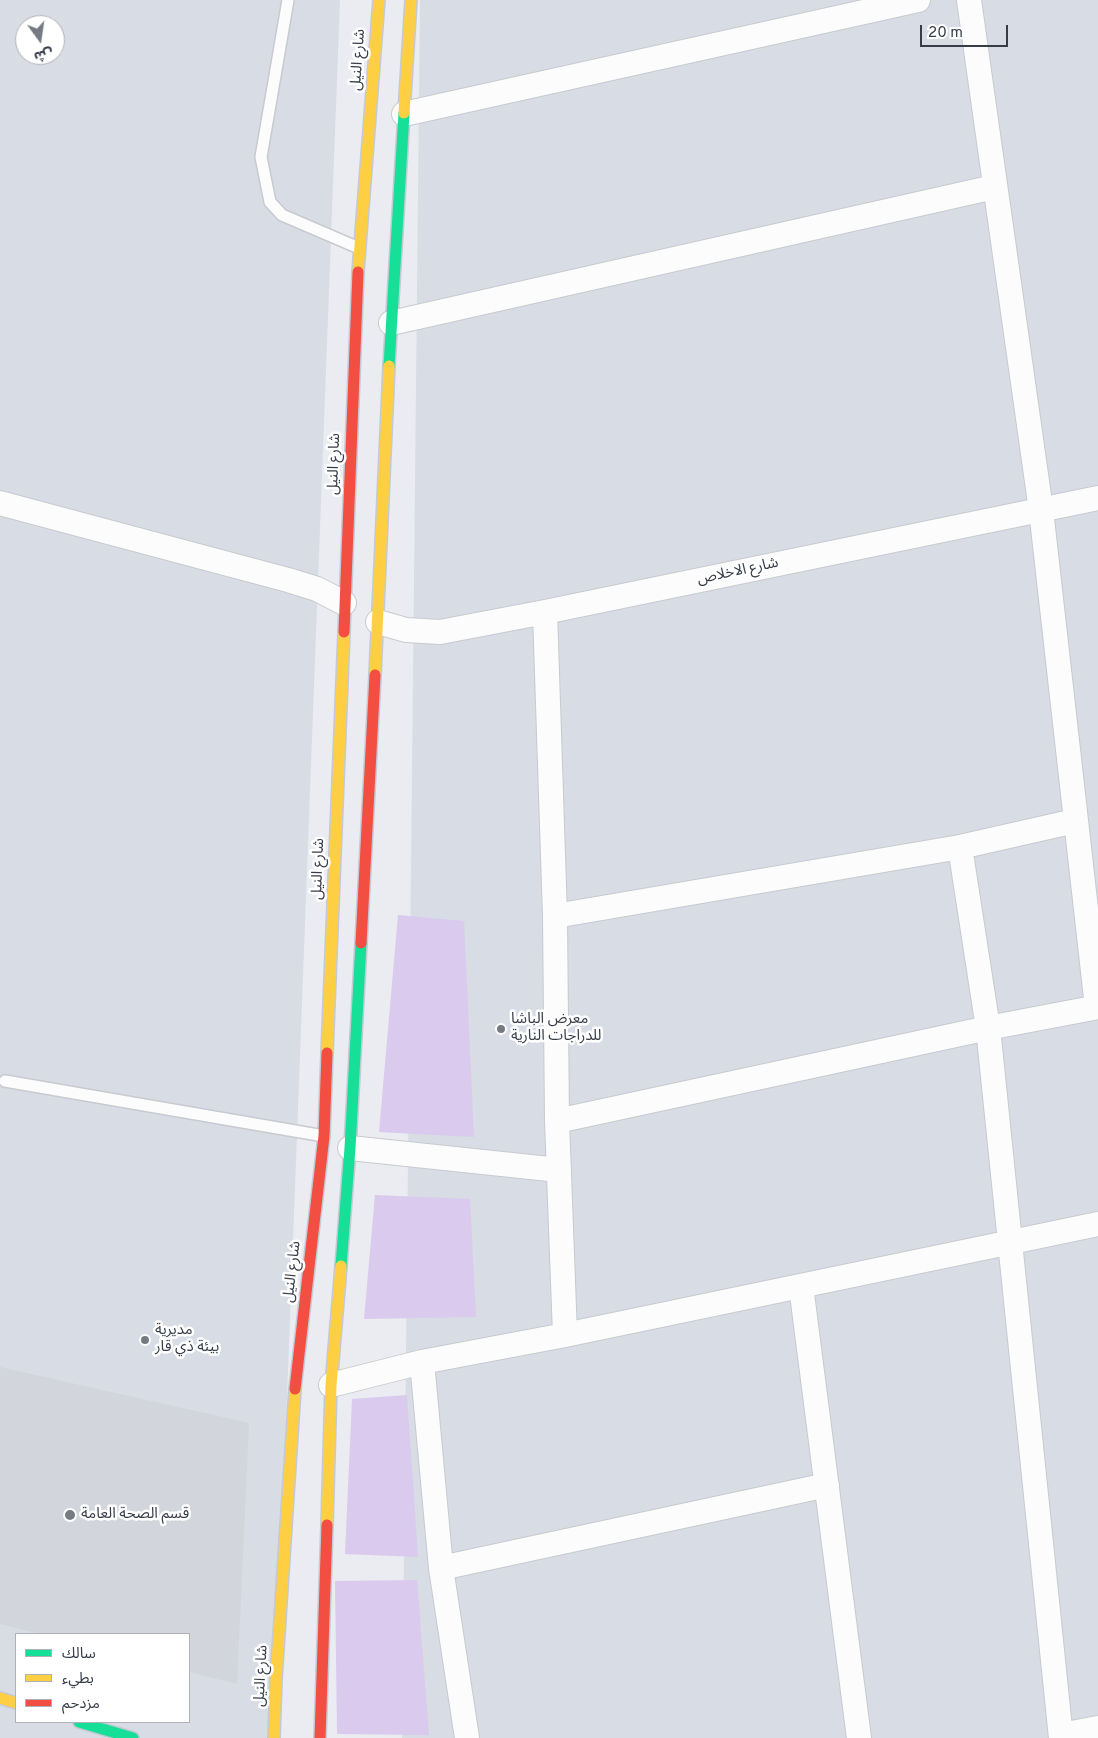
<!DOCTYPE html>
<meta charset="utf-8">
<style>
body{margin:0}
#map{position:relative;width:1098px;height:1738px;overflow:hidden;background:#eaecf1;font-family:Overpass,"Noto Sans Arabic",sans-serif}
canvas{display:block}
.legend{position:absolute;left:15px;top:1633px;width:175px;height:90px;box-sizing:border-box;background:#fff;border:1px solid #afb1b6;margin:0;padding:6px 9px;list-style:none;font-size:15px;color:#363c48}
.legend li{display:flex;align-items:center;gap:10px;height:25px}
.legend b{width:25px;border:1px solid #afb1b6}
.north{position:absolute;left:15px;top:15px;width:50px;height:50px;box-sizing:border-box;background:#fff;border:1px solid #afb1b6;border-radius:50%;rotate:166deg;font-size:14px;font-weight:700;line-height:20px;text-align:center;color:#363c48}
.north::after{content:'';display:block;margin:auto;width:18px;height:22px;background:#757a83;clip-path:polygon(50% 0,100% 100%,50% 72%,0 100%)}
.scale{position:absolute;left:920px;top:25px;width:88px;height:22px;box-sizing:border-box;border:2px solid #363c48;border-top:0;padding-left:6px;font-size:15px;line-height:18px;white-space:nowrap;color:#363c48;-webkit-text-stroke:4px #fff;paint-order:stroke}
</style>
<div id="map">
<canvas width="1098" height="1738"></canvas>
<ul class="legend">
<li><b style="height:6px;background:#16e098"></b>سالك</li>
<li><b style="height:6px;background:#ffcf43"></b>بطيء</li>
<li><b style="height:6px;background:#f24e42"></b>مزدحم</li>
</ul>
<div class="north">ش</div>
<div class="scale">20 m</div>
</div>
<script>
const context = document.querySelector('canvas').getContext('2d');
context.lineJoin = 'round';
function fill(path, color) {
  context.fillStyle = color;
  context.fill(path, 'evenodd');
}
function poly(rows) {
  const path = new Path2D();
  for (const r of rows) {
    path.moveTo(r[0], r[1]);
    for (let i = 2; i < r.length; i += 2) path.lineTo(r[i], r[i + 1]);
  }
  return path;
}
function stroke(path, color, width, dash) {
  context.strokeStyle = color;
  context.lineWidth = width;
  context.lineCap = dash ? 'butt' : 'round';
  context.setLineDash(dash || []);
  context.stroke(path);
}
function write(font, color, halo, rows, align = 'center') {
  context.font = font + ' Overpass,"Noto Sans Arabic",sans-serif';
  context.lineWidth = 5;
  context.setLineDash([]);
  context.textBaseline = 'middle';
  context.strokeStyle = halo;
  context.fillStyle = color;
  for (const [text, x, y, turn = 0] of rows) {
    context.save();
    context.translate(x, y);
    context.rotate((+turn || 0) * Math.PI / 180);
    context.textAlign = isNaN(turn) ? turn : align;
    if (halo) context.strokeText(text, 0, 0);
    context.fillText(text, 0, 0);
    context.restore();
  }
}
fill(poly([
 [0,0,340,0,285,1450,280,1738,0,1738],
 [25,25,55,25,55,55,25,55],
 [16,1634,189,1634,189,1722,16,1722],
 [420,0,1098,0,1098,1738,402,1738]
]), '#d7dce5');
fill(poly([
 [398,915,464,921,474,1137,379,1132],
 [375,1195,470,1199,476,1317,364,1319],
 [407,1395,418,1557,345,1554,352,1399],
 [417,1580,429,1735,337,1734,335,1581]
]), '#dacaed');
fill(poly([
 [0,1367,249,1423,237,1684,189,1672,189,1634,40,1634,0,1624]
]), '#d2d5db');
const lane = poly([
 [288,0,261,157,270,202,282,215,359,248],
 [5,1081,324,1136]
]);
const street = poly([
 [969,0,1041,510,1097,1007],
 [404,114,918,0],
 [391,323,994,187],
 [0,503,288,580,317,589,344,603],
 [545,612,555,916,557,1121,565,1335],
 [378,622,406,630,440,632,545,612,1098,498],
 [960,847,988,1028,1061,1738],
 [555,916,960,847,1075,821],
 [557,1121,988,1028,1098,1007],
 [350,1148,559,1170],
 [801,1286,859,1738],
 [422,1362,441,1568,467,1738],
 [331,1385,422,1362,565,1335,1098,1224],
 [441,1568,827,1485],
 [1061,1735,1098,1728]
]);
const fast = poly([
 [389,366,404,113],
 [341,1266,350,1148,361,943],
 [79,1722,133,1738]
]);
const slow = poly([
 [404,113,411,0],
 [358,272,379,0],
 [375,675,389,366],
 [327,1053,344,632],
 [327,1525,331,1385,341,1266],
 [0,1698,16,1703],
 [274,1738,276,1679,295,1389]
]);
const jam = poly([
 [344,632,358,272],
 [361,943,375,675],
 [295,1389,324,1136,327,1053],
 [320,1738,327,1525]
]);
stroke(lane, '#c8cacf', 14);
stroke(street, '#c8cacf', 26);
stroke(fast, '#c5c9d5', 14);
stroke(slow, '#c5c9d5', 14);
stroke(jam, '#c5c9d5', 14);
stroke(lane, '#fcfcfd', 11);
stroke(street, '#fcfcfd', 24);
stroke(fast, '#16e098', 11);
stroke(slow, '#ffcf43', 11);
stroke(jam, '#f24e42', 11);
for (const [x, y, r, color] of [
 [501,1029,5,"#757a83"],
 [145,1340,5,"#757a83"],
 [70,1515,6,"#757a83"]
]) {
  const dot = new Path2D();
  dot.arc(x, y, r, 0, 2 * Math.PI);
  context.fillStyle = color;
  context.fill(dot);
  stroke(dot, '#fff', 2);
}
write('15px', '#363c48', '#fff', [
 ["شارع النيل",359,60,-86],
 ["شارع النيل",335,464,-88],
 ["شارع الاخلاص",738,572,-12],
 ["شارع النيل",319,869,-88],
 ["شارع النيل",293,1272,-83],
 ["شارع النيل",262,1676,-87]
]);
write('15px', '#363c48', '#fff', [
 ["معرض الباشا",511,1020],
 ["للدراجات النارية",511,1037],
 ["مديرية",155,1331],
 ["بيئة ذي قار",155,1348],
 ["قسم الصحة العامة",81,1515]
], 'left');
</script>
